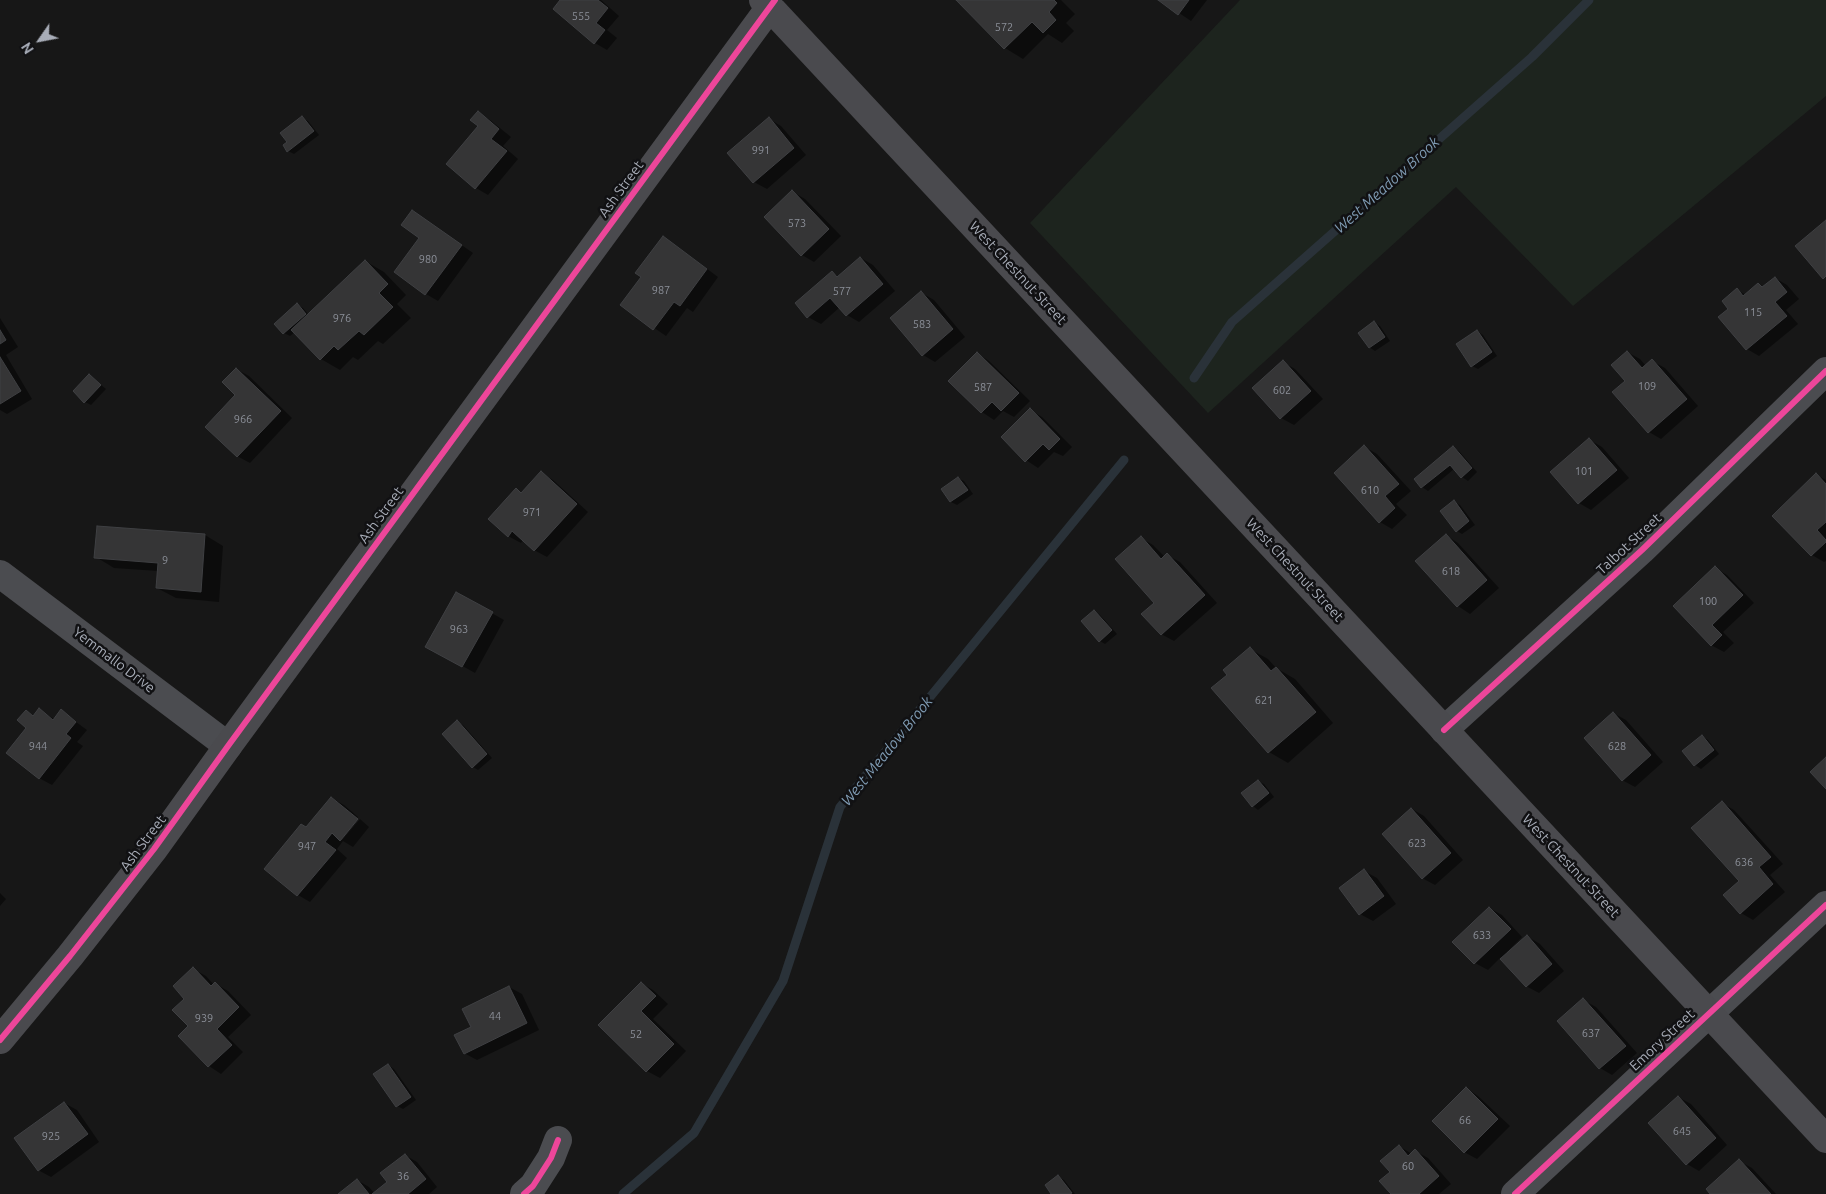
<!DOCTYPE html>
<style>
body{margin:0}
#map{position:relative;width:1826px;height:1194px;overflow:hidden;background:#171717;font-family:Ubuntu,sans-serif}
canvas{display:block}
.north{position:absolute;left:15px;top:15px;width:50px;height:50px;-webkit-text-stroke:4px #111113;paint-order:stroke;rotate:237deg;font-size:14px;font-weight:700;line-height:20px;text-align:center;color:#a8adb8}
.north::after{content:'';display:block;margin:auto;width:18px;height:22px;background:#a8adb8;clip-path:polygon(50% 0,100% 100%,50% 72%,0 100%)}
</style>
<div id="map">
<canvas width="1826" height="1194"></canvas>
<div class="north">N</div>
</div>
<script>
const context = document.querySelector('canvas').getContext('2d');
context.lineJoin = 'round';
function fill(path, color) {
  context.fillStyle = color;
  context.fill(path, 'evenodd');
}
function poly(rows) {
  const path = new Path2D();
  for (const r of rows) {
    path.moveTo(r[0], r[1]);
    for (let i = 2; i < r.length; i += 2) path.lineTo(r[i], r[i + 1]);
  }
  return path;
}
function stroke(path, color, width, dash) {
  context.strokeStyle = color;
  context.lineWidth = width;
  context.lineCap = dash ? 'butt' : 'round';
  context.setLineDash(dash || []);
  context.stroke(path);
}
function write(font, color, halo, rows, align = 'center') {
  context.font = font + ' Ubuntu,sans-serif';
  context.lineWidth = 5;
  context.setLineDash([]);
  context.textBaseline = 'middle';
  context.strokeStyle = halo;
  context.fillStyle = color;
  for (const [text, x, y, turn = 0] of rows) {
    context.save();
    context.translate(x, y);
    context.rotate((+turn || 0) * Math.PI / 180);
    context.textAlign = isNaN(turn) ? turn : align;
    if (halo) context.strokeText(text, 0, 0);
    context.fillText(text, 0, 0);
    context.restore();
  }
}
fill(poly([
 [1240,0,1826,0,1826,96,1573,306,1456,187,1208,413,1030,223]
]), '#1d241e');
fill(poly([
 [562,0,601,0,619,16,607,30,617,38,607,50,595,43],
 [958,0,1061,0,1075,14,1066,23,1074,31,1062,43,1048,34,1023,59,1005,48],
 [1160,0,1207,0,1191,21],
 [478,113,490,120,511,137,503,146,518,159,488,195,476,188,448,164,480,126],
 [302,118,308,121,319,135,294,154,288,151,288,143],
 [769,119,781,126,806,155,767,189,754,182,729,153],
 [793,192,805,199,841,236,814,262,802,255],
 [413,211,473,253,438,301,426,294,421,238],
 [663,237,675,245,718,277,693,312,687,308,666,336,621,305,642,277],
 [861,258,873,265,895,291,859,322,847,315,840,307,821,324,808,317,832,273,839,277],
 [365,261,384,272,406,295,397,304,411,318,383,344,378,341,358,360,353,357,340,370,321,359,295,332,290,336,284,333,298,305,303,308,309,315],
 [1775,278,1787,285,1799,299,1786,310,1798,324,1759,356,1747,349,1737,290,1746,295,1758,284,1764,287],
 [922,293,934,300,965,337,935,362,923,355],
 [0,318,18,347,6,355,32,399,7,414,0,410],
 [1375,323,1380,326,1390,341,1375,351,1369,347],
 [1477,331,1483,335,1497,356,1478,369,1472,366],
 [1627,352,1640,359,1646,366,1652,361,1665,368,1698,406,1661,439,1649,432,1627,381],
 [977,353,989,361,1030,401,1014,417,1003,411,994,420,982,412,950,381],
 [1283,362,1295,369,1323,399,1294,425,1281,418,1254,388],
 [236,369,249,376,292,418,250,463,237,456],
 [90,376,106,389,91,405,85,402],
 [1030,410,1042,417,1072,447,1063,456,1054,452,1038,468,1026,460],
 [1590,440,1602,447,1629,478,1591,510,1579,503],
 [1365,447,1377,454,1411,491,1396,504,1407,515,1392,529,1380,522],
 [1453,448,1459,451,1477,472,1468,481,1462,477,1454,469,1428,491,1422,487,1416,479],
 [541,473,553,480,588,512,547,557,534,550,523,540,521,543,508,536,516,490,522,493],
 [1817,475,1826,480,1826,561,1824,562,1812,555],
 [958,478,964,481,973,494,957,505,951,502,943,489],
 [1454,502,1460,505,1475,525,1462,534,1457,531],
 [205,535,223,546,219,602,176,598,157,588,158,571,114,568,96,557],
 [1446,535,1458,543,1499,588,1470,614,1458,606,1417,561],
 [1141,538,1153,545,1165,557,1167,555,1180,562,1217,603,1174,641,1161,634],
 [1715,568,1727,575,1754,603,1723,632,1734,643,1724,652,1711,645,1674,606],
 [456,593,504,620,475,673,427,646],
 [1095,611,1100,615,1117,634,1105,644,1100,641],
 [1250,649,1268,659,1276,668,1295,679,1333,723,1288,763,1269,752,1228,675],
 [39,710,54,719,61,711,87,730,77,742,83,746,52,785,39,778,28,727,26,711,34,716],
 [1613,713,1626,720,1663,762,1635,787,1622,780],
 [457,722,463,725,492,758,478,770,473,767],
 [1702,736,1708,740,1719,754,1701,769,1695,765,1684,752],
 [1258,781,1264,784,1274,797,1258,810,1253,806],
 [331,798,344,805,358,817,339,840,342,840,360,819,369,827,353,847,343,841,337,849,347,858,310,902,298,895,266,869,307,828],
 [1722,803,1734,810,1783,864,1770,875,1785,892,1753,920,1741,913,1741,881],
 [1412,809,1424,816,1463,860,1435,885,1422,878],
 [1364,871,1377,878,1396,904,1373,921,1360,914],
 [0,893,6,899,0,906],
 [1489,908,1502,915,1522,937,1507,952,1508,954,1527,936,1540,944,1564,971,1539,993,1526,986,1501,957,1488,970,1475,963,1454,942],
 [193,969,206,976,214,985,216,984,228,991,251,1015,228,1037,243,1052,221,1074,209,1066,180,1036,190,1026],
 [641,983,653,990,668,1004,653,1019,686,1051,660,1078,647,1071,600,1025],
 [509,987,522,994,539,1030,477,1060,464,1053,472,1027],
 [1583,1000,1596,1007,1637,1053,1612,1075,1600,1068],
 [388,1065,394,1069,416,1100,403,1109,397,1106],
 [1466,1088,1478,1096,1510,1126,1477,1159,1464,1152],
 [1678,1097,1691,1104,1727,1145,1699,1171,1687,1164],
 [64,1103,77,1110,99,1142,51,1177,38,1170],
 [1399,1146,1412,1154,1415,1151,1428,1158,1451,1184,1439,1194,1393,1194,1392,1172],
 [405,1155,417,1162,437,1187,429,1194,340,1194,357,1180,369,1187,375,1194,389,1182],
 [1739,1161,1752,1168,1776,1194,1712,1194],
 [1058,1177,1064,1180,1075,1194,1053,1194]
]), '#0007');
stroke(poly([
 [1194,378,1232,322,1532,57,1589,0],
 [623,1194,694,1133,783,981,840,807,1124,460]
]), '#2a3239', 9);
const building = poly([
 [560,0,598,0,608,8,596,23,605,30,594,44,553,9,560,0],
 [956,0,1054,0,1057,3,1049,12,1056,20,1043,33,1032,22,1004,49,956,0],
 [1158,0,1189,0,1178,15,1158,0],
 [478,111,499,129,491,139,507,151,475,189,446,164,478,126,470,120,478,111],
 [302,116,314,131,287,152,283,145,287,142,280,133,302,116],
 [769,117,794,148,753,183,727,153,769,117],
 [792,190,829,229,801,256,764,217,792,190],
 [412,210,462,245,425,295,394,272,419,238,401,225,412,210],
 [1826,220,1826,276,1823,279,1795,246,1826,220],
 [663,236,707,269,680,306,674,302,653,330,620,305,641,277,635,273,663,236],
 [860,257,883,284,846,316,830,298,807,318,795,303,832,271,837,277,860,257],
 [365,260,388,284,379,293,393,307,364,335,359,331,338,350,334,346,320,360,291,330,365,260],
 [1775,277,1787,292,1775,302,1787,316,1746,350,1718,317,1728,309,1722,301,1737,288,1743,296,1758,283,1762,287,1775,277],
 [921,291,953,329,922,356,890,318,921,291],
 [297,303,306,314,283,334,274,324,297,303],
 [1374,321,1385,337,1369,348,1358,333,1374,321],
 [0,330,6,340,0,344,0,330],
 [1477,330,1492,352,1471,367,1456,344,1477,330],
 [1627,351,1642,368,1652,359,1687,399,1648,433,1612,392,1625,381,1611,365,1627,351],
 [977,352,1019,393,1001,411,992,402,981,413,948,381,977,352],
 [0,357,21,391,0,404,0,357],
 [1283,360,1311,391,1280,419,1252,388,1283,360],
 [236,368,281,411,237,457,205,427,235,395,222,382,236,368],
 [89,374,101,385,84,403,73,391,89,374],
 [1030,408,1060,439,1049,450,1043,444,1025,462,1001,437,1030,408],
 [1589,438,1617,470,1578,504,1550,472,1589,438],
 [1364,445,1399,484,1385,496,1395,508,1379,523,1334,473,1364,445],
 [1453,446,1472,468,1461,478,1450,465,1421,488,1414,479,1453,446],
 [541,471,577,504,534,551,512,531,508,537,488,519,516,488,521,493,541,471],
 [1816,473,1826,484,1826,522,1817,530,1826,540,1826,542,1811,556,1772,516,1816,473],
 [958,477,968,490,950,502,941,489,958,477],
 [1454,500,1469,521,1456,532,1440,511,1454,500],
 [97,526,205,534,201,592,156,588,158,563,94,558,97,526],
 [1446,534,1487,580,1457,607,1415,561,1446,534],
 [1141,536,1161,559,1167,553,1205,595,1161,635,1141,614,1154,603,1115,559,1141,536],
 [1715,566,1743,595,1712,625,1722,635,1711,646,1673,606,1715,566],
 [456,592,493,612,462,667,425,647,456,592],
 [1094,610,1112,630,1099,642,1081,621,1094,610],
 [1250,647,1271,671,1276,667,1316,712,1268,753,1211,688,1227,675,1223,670,1250,647],
 [39,708,53,720,61,709,76,722,66,734,71,738,39,779,6,753,26,728,17,720,26,710,33,716,39,708],
 [1613,712,1651,755,1622,781,1584,738,1613,712],
 [457,720,487,754,472,768,442,734,457,720],
 [1702,735,1714,750,1694,766,1682,751,1702,735],
 [1826,757,1826,789,1810,772,1826,757],
 [1258,780,1269,793,1252,807,1241,793,1258,780],
 [331,797,358,819,340,841,332,833,325,842,336,850,297,896,264,869,301,824,306,827,331,797],
 [1722,801,1771,857,1759,867,1773,884,1740,914,1723,895,1739,881,1691,828,1722,801],
 [1411,808,1451,853,1422,879,1382,834,1411,808],
 [1364,869,1384,896,1359,915,1339,888,1364,869],
 [1489,907,1511,929,1474,964,1452,942,1489,907],
 [1527,935,1552,964,1526,987,1500,959,1527,935],
 [193,967,211,986,215,982,239,1007,217,1029,232,1045,208,1067,178,1036,188,1026,172,1010,184,999,173,986,193,967],
 [641,982,656,996,641,1011,674,1044,646,1072,598,1025,641,982],
 [509,986,527,1023,464,1054,454,1035,471,1027,462,1009,509,986],
 [1583,998,1626,1046,1599,1069,1557,1021,1583,998],
 [388,1064,411,1097,396,1107,373,1074,388,1064],
 [1466,1087,1498,1119,1464,1153,1432,1121,1466,1087],
 [1678,1096,1716,1138,1686,1165,1648,1123,1678,1096],
 [64,1102,88,1134,38,1171,14,1138,64,1102],
 [1399,1145,1408,1156,1415,1149,1439,1176,1419,1194,1391,1194,1379,1181,1390,1172,1380,1161,1399,1145],
 [405,1154,426,1179,408,1194,372,1194,387,1182,380,1173,405,1154],
 [1739,1159,1771,1194,1710,1194,1706,1189,1739,1159],
 [1058,1175,1072,1193,1070,1194,1051,1194,1045,1185,1058,1175],
 [357,1179,369,1194,338,1194,357,1179]
]);
fill(building, '#353536');
stroke(building, '#3f4043', 1);
stroke(poly([
 [0,574,228,746],
 [1444,730,1642,550,1826,371],
 [524,1194,533,1186,551,1158,558,1140],
 [1515,1194,1826,905]
]), '#4b4c50', 28);
stroke(poly([
 [763,0,1826,1139],
 [0,1040,70,956,154,849,228,746,770,7]
]), '#4a4a4e', 28);
stroke(poly([
 [1444,730,1642,550,1826,371],
 [0,1040,70,956,154,849,228,746,775,0],
 [524,1194,533,1186,551,1158,558,1140],
 [1515,1194,1826,905]
]), '#ed469a', 6);
write('11px', '#8b8f98', null, [
 ["555",581,16],
 ["572",1004,27],
 ["991",761,150],
 ["573",797,223],
 ["980",428,259],
 ["987",661,290],
 ["577",842,291],
 ["115",1753,312],
 ["976",342,318],
 ["583",922,324],
 ["109",1647,386],
 ["587",983,387],
 ["602",1282,390],
 ["966",243,419],
 ["101",1584,471],
 ["610",1370,490],
 ["971",532,512],
 ["9",165,560],
 ["618",1451,571],
 ["100",1708,601],
 ["963",459,629],
 ["621",1264,700],
 ["944",38,746],
 ["628",1617,746],
 ["623",1417,843],
 ["947",307,846],
 ["636",1744,862],
 ["633",1482,935],
 ["44",495,1016],
 ["939",204,1018],
 ["637",1591,1033],
 ["52",636,1034],
 ["66",1465,1120],
 ["645",1682,1131],
 ["925",51,1136],
 ["60",1408,1166],
 ["36",403,1176]
]);
write('14px', '#a8adb8', '#111113', [
 ["Ash Street",621,189,-54],
 ["West Chestnut Street",1018,273,47],
 ["Ash Street",381,515,-54],
 ["Talbot Street",1629,544,-43],
 ["West Chestnut Street",1295,570,47],
 ["Yemmallo Drive",114,660,37],
 ["Ash Street",143,843,-53],
 ["West Chestnut Street",1571,866,47],
 ["Emory Street",1662,1040,-43]
]);
write('italic 15px', '#7f9bb3', '#111113', [
 ["West Meadow Brook",1387,185,-42],
 ["West Meadow Brook",887,751,-51]
]);
</script>
